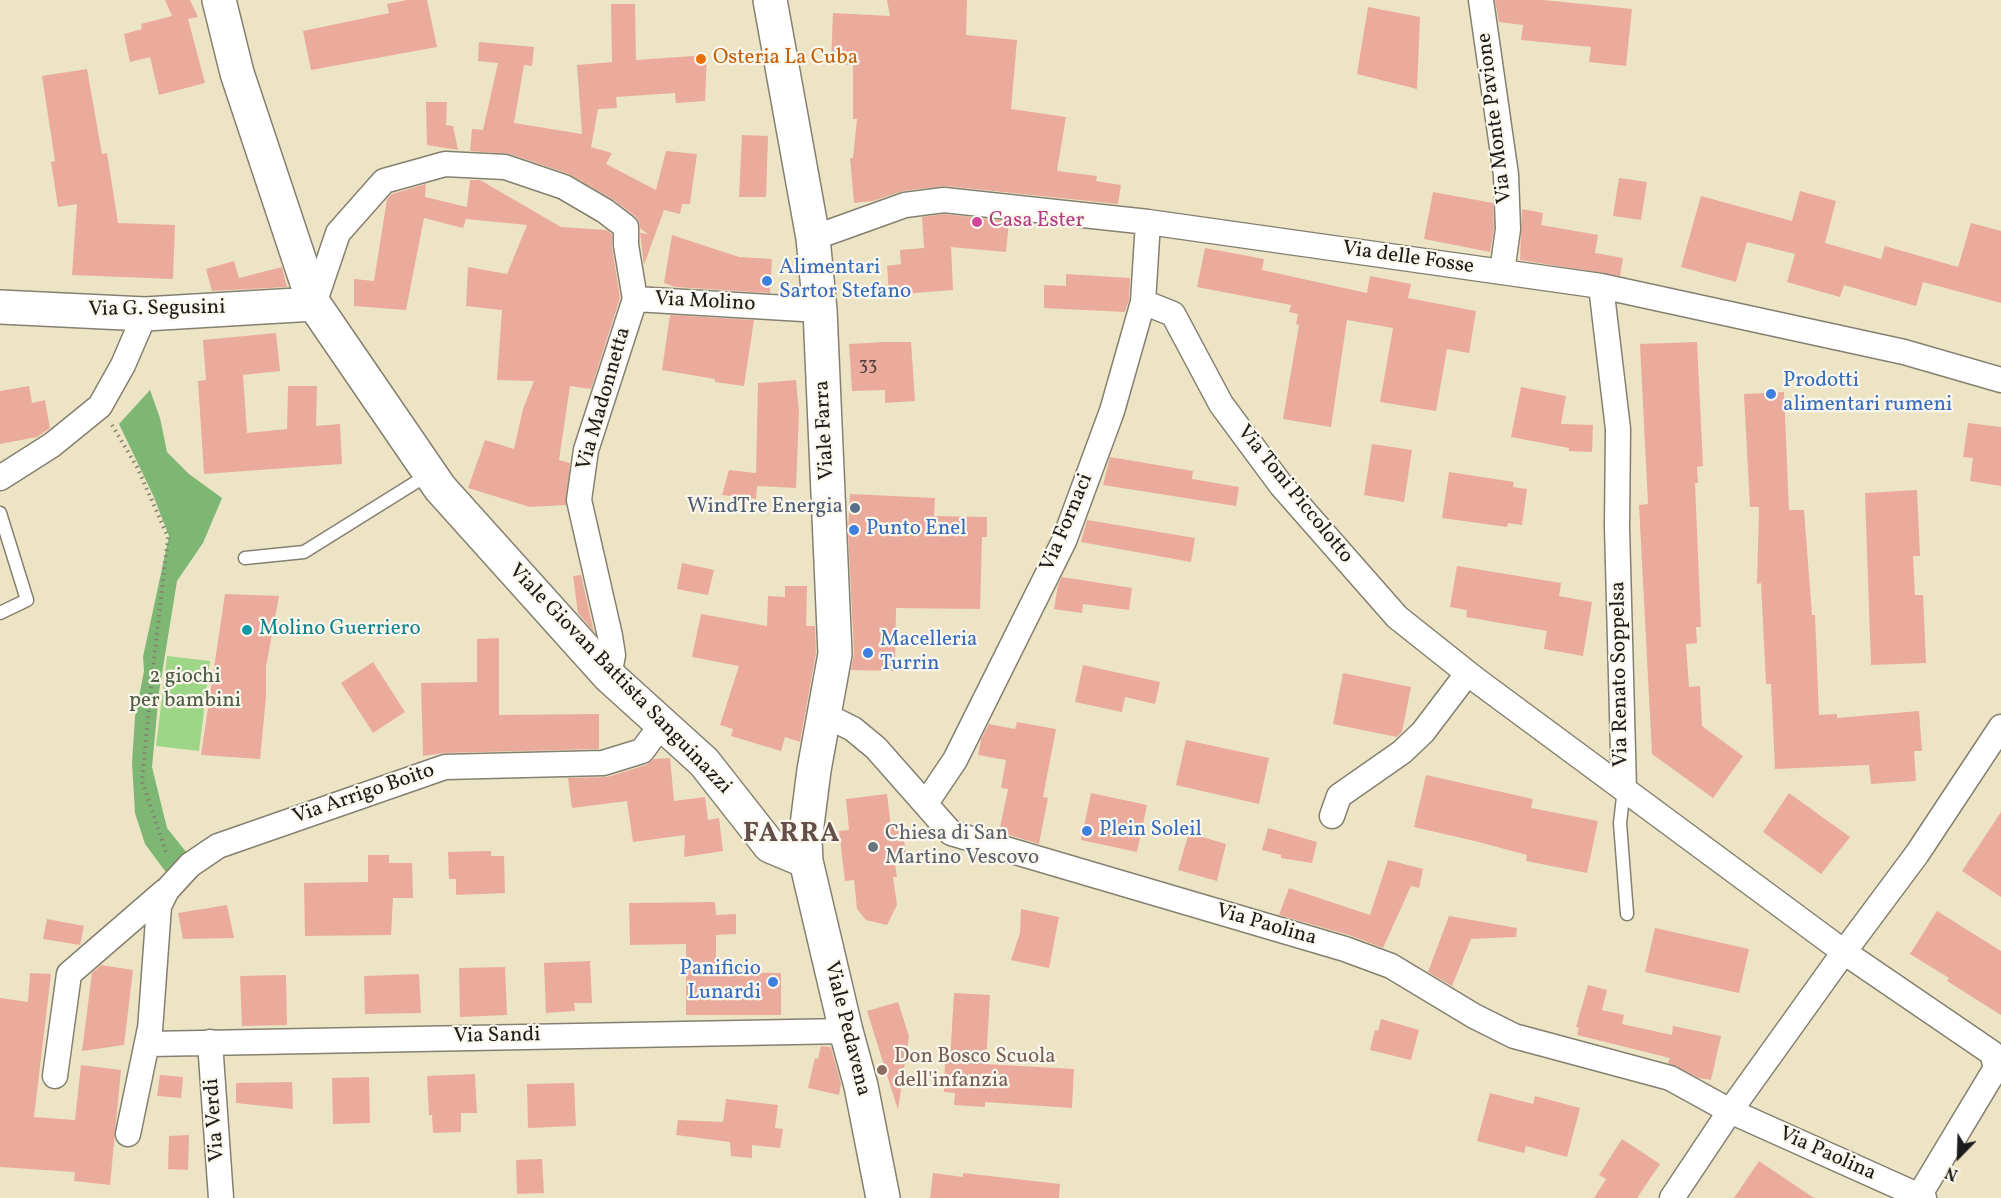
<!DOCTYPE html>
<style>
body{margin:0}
#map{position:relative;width:2001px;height:1198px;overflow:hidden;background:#ede4c5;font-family:Vollkorn,serif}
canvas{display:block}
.north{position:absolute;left:1929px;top:1126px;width:60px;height:60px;-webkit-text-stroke:4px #fbf7ec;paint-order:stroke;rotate:203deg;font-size:16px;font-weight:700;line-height:24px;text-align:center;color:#1c1c1c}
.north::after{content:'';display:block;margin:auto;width:21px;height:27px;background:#1c1c1c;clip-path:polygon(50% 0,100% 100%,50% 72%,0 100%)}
</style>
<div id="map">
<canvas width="2001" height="1198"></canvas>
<div class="north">N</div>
</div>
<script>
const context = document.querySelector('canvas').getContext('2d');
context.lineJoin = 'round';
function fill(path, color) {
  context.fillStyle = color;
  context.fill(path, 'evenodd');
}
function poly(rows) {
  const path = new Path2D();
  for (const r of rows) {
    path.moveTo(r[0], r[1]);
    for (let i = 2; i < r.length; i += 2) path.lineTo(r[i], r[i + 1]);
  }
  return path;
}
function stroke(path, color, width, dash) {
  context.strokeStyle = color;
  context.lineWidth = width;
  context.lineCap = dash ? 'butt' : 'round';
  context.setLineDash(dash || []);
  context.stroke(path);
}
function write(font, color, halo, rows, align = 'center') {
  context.font = font + ' Vollkorn,serif';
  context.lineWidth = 4.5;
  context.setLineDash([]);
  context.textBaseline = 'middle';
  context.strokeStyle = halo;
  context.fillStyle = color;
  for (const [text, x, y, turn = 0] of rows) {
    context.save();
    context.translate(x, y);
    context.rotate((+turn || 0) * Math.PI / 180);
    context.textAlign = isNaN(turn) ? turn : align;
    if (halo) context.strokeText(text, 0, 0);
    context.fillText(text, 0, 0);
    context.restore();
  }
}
fill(poly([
 [167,656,210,661,199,751,156,746]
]), '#9ed688');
fill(poly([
 [150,390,160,418,167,452,189,474,222,498,203,543,177,581,159,692,152,767,167,828,191,858,168,875,145,844,135,813,132,763,135,717,144,671,143,657,169,536,153,495,119,424]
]), '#7eb774');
fill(poly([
 [165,0,190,0,198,17,188,19,205,83,159,95,150,57,130,62,124,34,142,29,141,24,172,16],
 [407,0,427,0,437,47,311,70,303,31,389,13,387,4],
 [887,0,967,0,966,35,1017,40,1011,109,1066,117,1057,171,1097,176,1096,181,1121,185,1118,204,945,186,903,191,873,201,854,203,850,158,853,158,857,119,853,119,853,65,831,64,833,13,890,16],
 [1495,0,1543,0,1632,9,1626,66,1589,62,1591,47,1521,40,1523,25,1499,22],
 [611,4,635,4,636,60,707,55,705,101,676,103,675,93,616,97,617,108,598,109,591,147,612,153,606,164,656,190,666,151,697,154,690,204,682,204,680,214,664,210,644,265,640,233,648,234,640,228,639,221,635,216,612,199,569,174,510,154,470,151,472,129,483,130,498,63,478,61,479,42,534,47,532,66,524,65,514,123,582,134,577,65,612,62],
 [1368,7,1420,17,1417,89,1357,74],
 [87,69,102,154,107,153,118,223,175,225,173,279,72,275,77,204,58,207,51,162,55,161,42,76],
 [426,102,447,102,446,125,453,126,458,150,427,145],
 [742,135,768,136,766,197,739,197],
 [1619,178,1647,182,1641,220,1613,216],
 [470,180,480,180,561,227,607,230,612,234,612,247,620,298,591,389,570,386,559,460,570,463,566,505,530,507,468,488,485,440,514,449,523,409,534,381,497,380,502,310,466,306,468,267,507,274,527,225,466,219,463,228,424,218,406,310,354,306,354,279,374,281,387,199,392,194,426,184,425,197,467,207],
 [1800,191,1836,201,1825,243,1881,259,1885,246,1958,267,1971,223,2001,231,2001,303,1923,282,1916,306,1844,285,1840,297,1787,282,1795,254,1747,242,1736,282,1681,267,1701,196,1792,221],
 [1433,192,1493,203,1494,228,1490,252,1424,239],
 [1522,209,1543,213,1541,225,1598,235,1595,253,1623,258,1620,276,1520,260],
 [944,214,1009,221,1006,252,951,247,953,290,889,295,887,266,901,264,900,250,924,248,922,217],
 [672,235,739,257,772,259,770,293,675,287,664,283],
 [1205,248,1264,259,1262,270,1367,293,1370,276,1411,284,1408,298,1476,311,1469,353,1447,349,1436,411,1380,402,1393,328,1347,320,1331,427,1283,419,1299,325,1296,324,1298,314,1289,312,1291,305,1197,287],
 [234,261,239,278,282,267,287,287,212,291,206,269],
 [1066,274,1130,278,1129,300,1125,312,1044,308,1044,285,1066,286],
 [670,315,754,320,744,386,715,382,715,379,662,370],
 [276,333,280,371,243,375,247,433,287,429,288,386,317,386,316,426,340,424,342,464,204,474,198,381,206,380,203,340],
 [885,342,911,342,915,401,885,403,885,390,852,391,849,344],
 [1697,342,1703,466,1697,467,1698,483,1695,483,1701,627,1696,627,1697,643,1686,644,1689,687,1700,686,1702,726,1743,756,1713,798,1652,754,1639,505,1648,504,1640,344],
 [796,380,799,413,796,488,757,486,756,499,722,495,729,470,756,473,758,383],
 [29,386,32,403,45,400,50,428,37,437,0,444,0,391],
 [1521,387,1566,396,1561,424,1593,425,1592,452,1569,451,1569,448,1511,437],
 [1784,392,1789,510,1804,510,1812,615,1815,615,1819,715,1837,714,1837,718,1919,711,1922,751,1914,751,1916,781,1871,784,1869,765,1775,769,1771,684,1766,684,1761,583,1757,584,1759,507,1750,507,1744,394],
 [1968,423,2001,427,2001,486,1970,481,1973,458,1963,457],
 [1372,444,1412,450,1404,502,1364,495],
 [1110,457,1193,471,1192,479,1239,487,1236,506,1103,485],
 [1449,472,1514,482,1513,487,1527,489,1522,525,1508,523,1507,527,1442,518],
 [1917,490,1920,556,1913,556,1915,595,1923,595,1926,663,1871,665,1865,493],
 [850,494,935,498,934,516,987,517,987,537,982,537,980,609,896,608,895,671,851,670,854,653,848,532],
 [1087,520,1195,538,1191,562,1081,542],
 [682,563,714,570,708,595,677,589],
 [1457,566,1561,583,1559,596,1592,602,1583,656,1544,649,1547,631,1466,617,1467,610,1450,607],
 [581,575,594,632,578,613,573,576],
 [1062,577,1132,588,1129,610,1083,604,1082,613,1054,609,1058,585],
 [785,586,807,586,806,626,815,626,816,653,800,742,785,737,781,751,731,736,733,729,720,725,739,666,692,657,701,614,767,626,768,596,785,597],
 [225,594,279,596,266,667,266,697,260,759,201,755],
 [499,638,499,715,599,714,599,749,445,753,423,756,421,683,477,682,477,639],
 [373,662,405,712,373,733,341,683],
 [1083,665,1160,682,1155,704,1125,697,1122,712,1075,702],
 [1343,673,1411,687,1402,732,1397,737,1333,724],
 [1017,722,1056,729,1043,797,1048,798,1039,844,999,832,1008,789,1001,788,1006,760,978,755,981,739,989,724,1015,729],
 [1186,740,1269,758,1259,804,1176,785],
 [670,758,674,801,705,797,708,820,719,818,723,851,684,857,685,835,633,842,627,801,572,808,568,778,607,777,646,765,654,759],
 [1426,775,1533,799,1531,808,1598,821,1587,873,1526,861,1527,855,1479,842,1414,827],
 [1091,793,1147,805,1137,852,1081,840],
 [1789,793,1850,837,1821,874,1763,832],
 [887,794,891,827,902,826,907,862,895,864,897,877,893,877,897,905,887,925,866,920,857,909,854,880,845,881,839,831,849,830,846,799],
 [2001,812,2001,897,1962,871],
 [1268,828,1317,842,1312,863,1281,858,1281,855,1262,850],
 [1189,833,1226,844,1217,881,1178,870],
 [491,851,491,856,504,856,505,893,456,895,456,879,449,879,448,852],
 [368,855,389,855,389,863,412,863,413,898,393,898,391,935,305,936,304,883,368,882],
 [1388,860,1423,869,1419,888,1411,886,1383,948,1349,935,1279,915,1289,888,1370,915],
 [715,902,716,915,736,914,736,934,716,935,716,972,781,973,781,1015,686,1015,686,944,630,945,629,903],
 [227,905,234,938,183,939,178,913],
 [1021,909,1059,917,1049,968,1011,960,1020,933],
 [1937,911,2001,951,2001,1015,1947,981,1949,978,1910,954],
 [1449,916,1517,928,1516,937,1471,939,1452,986,1428,972],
 [47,919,84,926,80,945,43,939],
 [1655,928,1749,949,1739,993,1645,972],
 [590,961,592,1003,574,1003,575,1011,546,1013,544,963],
 [101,965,133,970,124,1045,82,1051,92,973],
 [505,967,507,1015,460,1017,459,968],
 [30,973,51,974,34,1117,75,1120,81,1065,121,1070,110,1185,74,1181,75,1172,0,1167,0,998,28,1002],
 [419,974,421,1013,365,1014,364,976],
 [286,975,287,1025,242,1026,240,976],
 [1588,985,1607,990,1602,1010,1624,1015,1622,1024,1672,1035,1673,1026,1721,1036,1711,1080,1699,1078,1668,1063,1670,1058,1577,1035,1579,1028,1576,1027],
 [954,993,990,995,986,1064,1074,1069,1072,1108,985,1102,985,1107,954,1105,955,1093,944,1092,945,1061,950,1061],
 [898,1002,909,1036,898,1110,867,1011],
 [1381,1019,1419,1030,1411,1060,1370,1050,1375,1030,1378,1031],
 [821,1046,831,1047,841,1084,839,1095,808,1088,815,1058,818,1059],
 [475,1074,477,1113,461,1113,461,1132,433,1133,432,1115,429,1115,427,1076],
 [160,1075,183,1077,181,1098,157,1096],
 [369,1077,370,1123,333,1124,332,1078],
 [292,1082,293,1109,236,1103,236,1083],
 [574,1083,576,1126,528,1128,527,1084],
 [1490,1093,1533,1104,1535,1096,1580,1108,1567,1157,1526,1146,1524,1153,1477,1141],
 [726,1099,778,1105,775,1128,783,1129,780,1148,752,1145,752,1158,731,1156,730,1142,676,1135,678,1120,723,1122],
 [189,1135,188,1170,168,1169,169,1136],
 [1622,1139,1660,1164,1637,1198,1594,1198,1606,1179,1599,1175],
 [542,1159,544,1193,517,1194,516,1160],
 [1759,1161,1814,1198,1734,1198],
 [933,1173,963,1177,963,1173,1060,1184,1059,1198,930,1198]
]), '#eaab9d');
const lane = poly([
 [0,513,27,600,0,613],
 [245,558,304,552,429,474],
 [1624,789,1620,823,1627,914]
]);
const street = poly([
 [1481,0,1506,175,1508,229,1502,272],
 [813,238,905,205,944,200,1148,222,1601,286,1904,352,2001,380],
 [1601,286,1618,429,1617,527,1624,789],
 [1143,302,1173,314,1221,404,1281,485,1397,617,1475,679,1844,952,1992,1053,1996,1068,1919,1196],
 [314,304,338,233,384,181,445,164,505,167,564,187,605,211,626,227,626,245,635,299,820,310],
 [0,478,52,445,100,406,123,365,145,314],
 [609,676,613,655,610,636,579,500,586,450,635,299],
 [825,715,853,729,876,748,951,833,1345,949,1391,966,1474,1016,1514,1036,1670,1078,1730,1111,1924,1198],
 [662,724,642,751,603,763,445,767,218,846,190,865,167,890,159,906,149,1044,846,1031],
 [926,803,955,760,1064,541,1112,411,1143,302,1148,222],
 [1332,816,1339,796,1402,752,1423,732,1467,674],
 [210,1042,221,1198],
 [55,1076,69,974,165,891],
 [128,1134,150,1028],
 [1672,1198,1730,1111,1844,952,1917,854,2001,727]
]);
const secondary = poly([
 [219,0,237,73,314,304,440,488,609,676,704,762,770,846,806,861],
 [770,0,813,238,820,310,835,654,814,770,805,841,806,861,846,1031,861,1086,883,1198],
 [0,307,145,314,314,304]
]);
stroke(lane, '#848070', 15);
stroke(street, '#848070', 27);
stroke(secondary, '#848070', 36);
stroke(poly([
 [112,425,137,467,168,537,152,676,142,781,167,855]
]), '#848070', 4, [1.5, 4.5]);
stroke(lane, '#fff', 12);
stroke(street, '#fff', 24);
stroke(secondary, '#fff', 33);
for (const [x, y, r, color] of [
 [701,59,6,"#e8710a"],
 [977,222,6,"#d1479c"],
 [767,281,6,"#3f7fe0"],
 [1771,394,6,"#3f7fe0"],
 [855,508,6,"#5c6f8a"],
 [854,530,6,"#3f7fe0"],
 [247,630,6,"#0f9aa8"],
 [868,653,6,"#3f7fe0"],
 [1087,831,6,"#3f7fe0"],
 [873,847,6,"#6b7280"],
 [773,982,6,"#3f7fe0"],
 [882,1070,6,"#8d6e63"]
]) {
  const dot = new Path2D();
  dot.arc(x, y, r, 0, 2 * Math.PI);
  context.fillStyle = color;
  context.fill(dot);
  stroke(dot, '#fbf7ec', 2);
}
write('18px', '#50403c', null, [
 ["33",868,367]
]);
write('21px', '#c56008', '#fbf7ec', [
 ["Osteria La Cuba",713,59]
], 'left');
write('21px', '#1c1c1c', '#fbf7ec', [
 ["Via Monte Pavione",1496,118,-97],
 ["Via delle Fosse",1408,259,8],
 ["Via Molino",705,303,3],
 ["Via G. Segusini",157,310,-1],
 ["Via Madonnetta",605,399,-74],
 ["Viale Farra",826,430,-93],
 ["Via Toni Piccolotto",1294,495,51],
 ["Via Fornaci",1068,523,-67],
 ["Via Renato Soppelsa",1621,674,-91],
 ["Viale Giovan Battista Sanguinazzi",619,680,46],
 ["Via Arrigo Boito",364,795,-19],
 ["Via Paolina",1266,926,16],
 ["Viale Pedavena",846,1029,76],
 ["Via Sandi",497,1037,-1],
 ["Via Verdi",216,1120,-94],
 ["Via Paolina",1827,1155,24]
]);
write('21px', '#b23c85', '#fbf7ec', [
 ["Casa Ester",989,222]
], 'left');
write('21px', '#366cbe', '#fbf7ec', [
 ["Alimentari",779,269],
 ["Sartor Stefano",779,293],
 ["Prodotti",1783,382],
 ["alimentari rumeni",1783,406],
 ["Punto Enel",866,530],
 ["Macelleria",880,641],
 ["Turrin",880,665],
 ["Plein Soleil",1099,831],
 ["Panificio",761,970,"right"],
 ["Lunardi",761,994,"right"]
], 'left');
write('21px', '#4e5e75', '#fbf7ec', [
 ["WindTre Energia",843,508]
], 'right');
write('21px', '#0d838f', '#fbf7ec', [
 ["Molino Guerriero",259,630]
], 'left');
write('21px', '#4a5d42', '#fbf7ec', [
 ["2 giochi",185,678],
 ["per bambini",185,702]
]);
write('21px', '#5b616d', '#fbf7ec', [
 ["Chiesa di San",885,835],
 ["Martino Vescovo",885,859]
], 'left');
write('21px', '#785e54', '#fbf7ec', [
 ["Don Bosco Scuola",894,1058],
 ["dell'infanzia",894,1082]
], 'left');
context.letterSpacing = '1.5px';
write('bold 27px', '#644e49', '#fbf7ec', [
 ["FARRA",792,836]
]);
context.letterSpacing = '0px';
</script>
